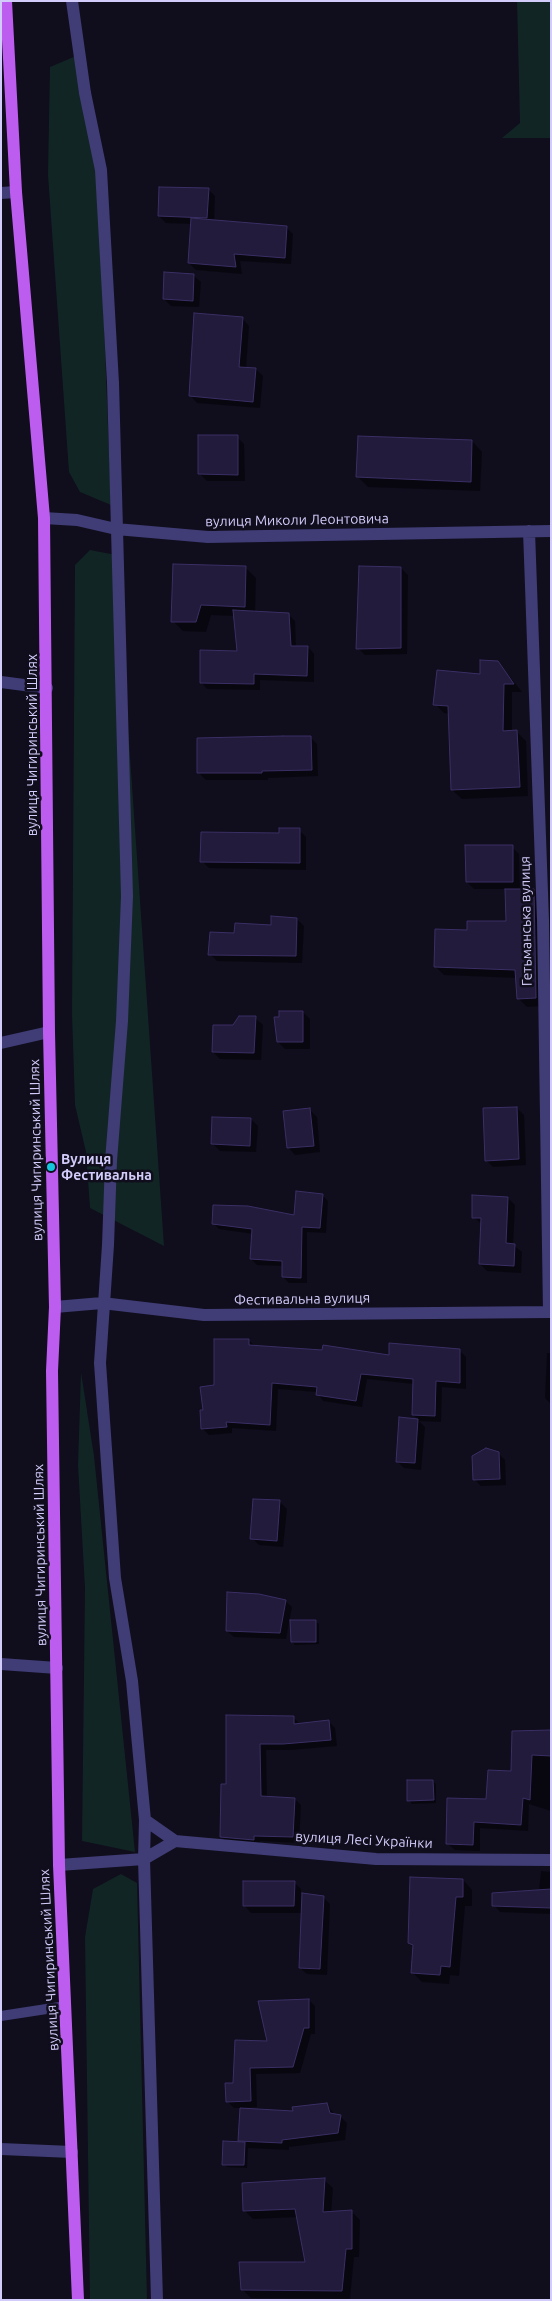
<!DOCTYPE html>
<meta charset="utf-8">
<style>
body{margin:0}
#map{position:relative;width:552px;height:2301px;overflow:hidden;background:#100d1c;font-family:Ubuntu,sans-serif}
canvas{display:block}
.frame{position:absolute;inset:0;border:2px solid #d2ccfa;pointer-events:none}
</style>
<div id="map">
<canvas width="552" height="2301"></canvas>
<div class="frame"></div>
</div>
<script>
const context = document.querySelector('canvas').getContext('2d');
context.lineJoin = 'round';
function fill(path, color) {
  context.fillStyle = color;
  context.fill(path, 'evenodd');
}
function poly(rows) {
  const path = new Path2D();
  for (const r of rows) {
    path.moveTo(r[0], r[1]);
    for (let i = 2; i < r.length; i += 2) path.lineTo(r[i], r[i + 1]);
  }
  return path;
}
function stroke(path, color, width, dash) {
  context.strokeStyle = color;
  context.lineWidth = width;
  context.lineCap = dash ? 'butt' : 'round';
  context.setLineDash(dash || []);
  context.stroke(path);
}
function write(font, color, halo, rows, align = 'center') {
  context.font = font + ' Ubuntu,sans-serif';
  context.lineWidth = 5;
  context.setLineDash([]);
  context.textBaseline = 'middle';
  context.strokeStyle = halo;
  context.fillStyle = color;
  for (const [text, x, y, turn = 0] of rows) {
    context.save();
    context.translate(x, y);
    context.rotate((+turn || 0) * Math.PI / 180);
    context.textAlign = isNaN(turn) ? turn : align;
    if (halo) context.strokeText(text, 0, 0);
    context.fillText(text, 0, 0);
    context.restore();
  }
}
fill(poly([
 [517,1,551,1,551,138,502,138,520,123],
 [76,56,97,141,111,505,80,492,69,472,48,175,50,67],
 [90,550,116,555,164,1246,90,1208,86,1152,75,1105,72,1014,75,565],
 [81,1372,94,1456,135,1852,82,1841,85,1588,78,1465],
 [121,1874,137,1883,147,2300,90,2300,85,1937,93,1889]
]), '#112524');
fill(poly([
 [208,189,215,196,214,221,286,227,293,234,291,264,240,261,242,274,196,270,189,263,192,224,166,223,159,216],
 [193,275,201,282,199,307,171,306,164,299],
 [242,318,249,326,246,368,256,369,263,376,260,408,197,403,190,395],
 [237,437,244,444,245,481,207,481,200,474],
 [472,441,482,452,480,491,368,487,358,477],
 [245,567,256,578,255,612,288,614,295,621,296,647,308,647,314,654,314,682,260,680,260,690,207,689,201,682,238,652,235,616,211,615,206,632,183,631,173,621],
 [401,568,408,575,407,654,365,655,358,648,357,616],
 [498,662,522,692,512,692,512,732,517,732,526,741,528,796,462,799,452,790,449,714,444,713,435,704],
 [310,737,317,744,318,776,268,778,268,780,206,780,199,773],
 [299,830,306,837,306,870,209,868,202,861],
 [512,847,519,854,520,890,533,890,542,899,544,1006,527,1007,519,999,517,978,444,975,435,966,468,931,508,922,507,889,474,889,467,882],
 [297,919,304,926,302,963,217,961,210,954,235,935],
 [303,1012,310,1019,310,1049,285,1049,278,1042],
 [255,1018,263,1025,261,1060,220,1059,213,1052,234,1026],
 [517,1108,524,1115,526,1165,493,1167,486,1160],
 [310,1110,317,1117,320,1152,295,1155,288,1147],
 [251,1119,258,1126,256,1152,220,1151,213,1144],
 [322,1195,328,1201,326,1233,307,1232,307,1283,289,1283,283,1277,283,1266,257,1265,251,1259,253,1234,219,1229,214,1224,295,1216],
 [508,1198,515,1205,513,1245,522,1252,521,1273,487,1271,480,1264,482,1224,473,1217],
 [249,1340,256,1347,390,1357,460,1351,466,1357,466,1389,442,1387,441,1422,419,1421,425,1427,421,1470,404,1468,397,1461,400,1419,419,1420,413,1415,414,1384,367,1379,362,1407,323,1401,317,1392,278,1389,276,1431,232,1428,232,1433,209,1435,202,1428,205,1411,215,1386],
 [547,1353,551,1353,551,1404,545,1398],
 [498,1453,505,1460,506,1485,481,1486,474,1479],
 [280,1502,287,1509,283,1547,259,1545,252,1538],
 [285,1601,292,1607,286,1639,234,1637,227,1631],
 [315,1621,319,1624,319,1644,295,1645,292,1641],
 [227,1716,293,1717,300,1724,329,1722,335,1728,337,1746,290,1750,266,1750,267,1797,295,1799,301,1805,299,1843,260,1841,260,1846,227,1843,221,1836,227,1785],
 [551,1732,551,1811,529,1804,528,1831,480,1828,480,1851,455,1850,448,1844],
 [433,1781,436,1784,436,1803,412,1804,409,1800],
 [541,1871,551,1872,551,1914,500,1912,494,1905,539,1891],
 [463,1880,472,1890,472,1906,465,1906,459,1976,450,1975,449,1984,422,1982,413,1973,414,1948,409,1943],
 [294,1882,301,1889,301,1895,323,1897,330,1904,327,1975,307,1974,300,1968,302,1913,251,1913,244,1905],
 [309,2000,315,2006,315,2034,311,2034,300,2073,256,2074,257,2107,243,2108,243,2110,294,2112,327,2105,335,2115,340,2116,347,2123,345,2140,289,2147,289,2150,248,2148,247,2168,227,2167,224,2164,242,2143,240,2141,241,2108,234,2108,227,2101,234,2084],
 [324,2180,333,2188,331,2213,352,2212,360,2220,359,2257,354,2257,350,2299,251,2298,242,2289,307,2264,298,2217,253,2219,244,2210]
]), '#0007');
const building = poly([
 [159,187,209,188,207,218,158,216,159,187],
 [191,218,287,226,285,258,234,254,236,267,188,263,191,218],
 [164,272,194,274,193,301,163,299,164,272],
 [194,313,243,317,239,367,256,368,253,402,189,396,194,313],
 [198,435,238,435,238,475,198,474,198,435],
 [358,436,472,440,471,482,356,477,358,436],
 [173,564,246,566,245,607,201,605,196,622,171,622,173,564],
 [359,566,401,567,401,648,356,649,359,566],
 [233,610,289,613,291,646,308,646,307,676,254,674,254,684,200,683,200,650,237,651,233,610],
 [480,660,498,661,514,684,504,684,503,731,517,730,520,787,451,790,448,706,433,705,437,670,480,674,480,660],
 [283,736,311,736,312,770,262,771,262,773,197,773,197,738,283,736],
 [279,828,300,828,300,863,200,862,201,832,279,833,279,828],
 [465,845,513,845,513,882,466,882,465,845],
 [505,889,534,889,536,998,517,999,515,970,434,967,435,929,467,930,467,921,506,921,505,889],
 [271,916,297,918,296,956,208,955,210,932,234,933,235,923,271,925,271,916],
 [279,1011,303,1011,303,1042,277,1042,274,1017,279,1017,279,1011],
 [239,1016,256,1016,254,1053,212,1052,213,1025,233,1025,239,1016],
 [517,1107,519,1159,485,1161,483,1108,517,1107],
 [310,1108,314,1146,287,1148,283,1111,310,1108],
 [212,1117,251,1118,250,1146,211,1144,212,1117],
 [296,1191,323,1194,320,1228,302,1227,301,1278,282,1277,282,1261,250,1259,252,1229,212,1224,213,1205,248,1206,294,1215,296,1191],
 [472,1195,508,1197,506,1243,515,1244,514,1266,479,1264,481,1218,472,1218,472,1195],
 [214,1339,249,1339,249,1345,322,1350,323,1345,389,1355,389,1343,460,1349,460,1383,436,1381,435,1416,412,1415,413,1379,361,1374,356,1401,316,1395,317,1387,272,1383,270,1425,226,1422,227,1427,201,1429,200,1410,203,1410,200,1387,214,1385,214,1339],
 [399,1417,418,1419,415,1463,396,1462,399,1417],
 [486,1448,499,1452,500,1479,473,1480,472,1456,486,1448],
 [253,1499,280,1500,277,1541,250,1539,253,1499],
 [227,1592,259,1594,286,1600,280,1633,226,1631,227,1592],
 [290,1620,316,1620,316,1642,291,1642,290,1620],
 [226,1715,294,1716,294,1724,329,1720,331,1740,283,1744,260,1744,261,1796,295,1798,293,1837,254,1836,254,1840,220,1837,221,1784,226,1784,226,1715],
 [551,1730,551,1756,532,1755,530,1800,523,1798,521,1825,474,1822,473,1845,446,1844,447,1798,486,1799,488,1770,511,1771,512,1731,551,1730],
 [407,1780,433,1780,434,1800,407,1801,407,1780],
 [410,1877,463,1879,463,1897,456,1897,450,1967,441,1966,440,1975,411,1973,413,1945,408,1943,410,1877],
 [243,1881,295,1881,294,1906,243,1906,243,1881],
 [551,1889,551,1908,492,1906,492,1893,551,1889],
 [302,1893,324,1896,320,1969,299,1968,302,1893],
 [309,1999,309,2028,304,2028,293,2067,250,2068,251,2101,226,2102,225,2083,233,2083,235,2040,267,2041,258,2001,309,1999],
 [327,2103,330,2113,341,2115,338,2133,282,2140,282,2143,238,2141,240,2108,293,2111,292,2107,327,2103],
 [223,2141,245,2142,244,2165,222,2165,223,2141],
 [325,2178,323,2212,352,2210,352,2249,346,2249,342,2291,241,2290,239,2262,305,2262,295,2209,243,2211,242,2183,325,2178]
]);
fill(building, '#221b3b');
stroke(building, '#3b2f65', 1);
stroke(poly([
 [1,2016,66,2006]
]), '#3f3c76', 10);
stroke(poly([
 [1,193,16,192],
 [44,518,77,520,116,529,208,537,551,531],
 [529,531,543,920,549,1312],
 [1,682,47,688],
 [1,1043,49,1032],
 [55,1307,102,1303,204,1315,551,1312],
 [1,1664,57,1668],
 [145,1820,175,1841,376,1859,551,1860],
 [59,1865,144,1859,145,1820,132,1681,115,1578,100,1363,108,1245,111,1161,122,1021,127,896,113,383,101,170,85,93,72,1],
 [1,2149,72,2152],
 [157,2300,144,1859,175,1841]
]), '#3f3c76', 12);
stroke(poly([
 [6,1,16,192,44,518,49,1032,55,1307,52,1371,59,1865,78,2300]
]), '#bc5df0', 12);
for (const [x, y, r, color] of [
 [51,1167,5,"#14c6de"]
]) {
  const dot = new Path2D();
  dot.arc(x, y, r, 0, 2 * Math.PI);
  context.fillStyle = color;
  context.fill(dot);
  stroke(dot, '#100d1c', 2);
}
write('14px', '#d2ccfa', '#100d1c', [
 ["вулиця Миколи Леонтовича",297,520,-1],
 ["вулиця Чигиринський Шлях",32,745,-90],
 ["Гетьманська вулиця",526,921,-91],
 ["вулиця Чигиринський Шлях",36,1150,-91],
 ["Фестивальна вулиця",302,1299,-1],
 ["вулиця Чигиринський Шлях",40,1555,-91],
 ["вулиця Лесі Українки",364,1840,3],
 ["вулиця Чигиринський Шлях",49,1960,-93]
]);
write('bold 14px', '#d2ccfa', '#100d1c', [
 ["Вулиця",61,1159],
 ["Фестивальна",61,1175]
], 'left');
</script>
